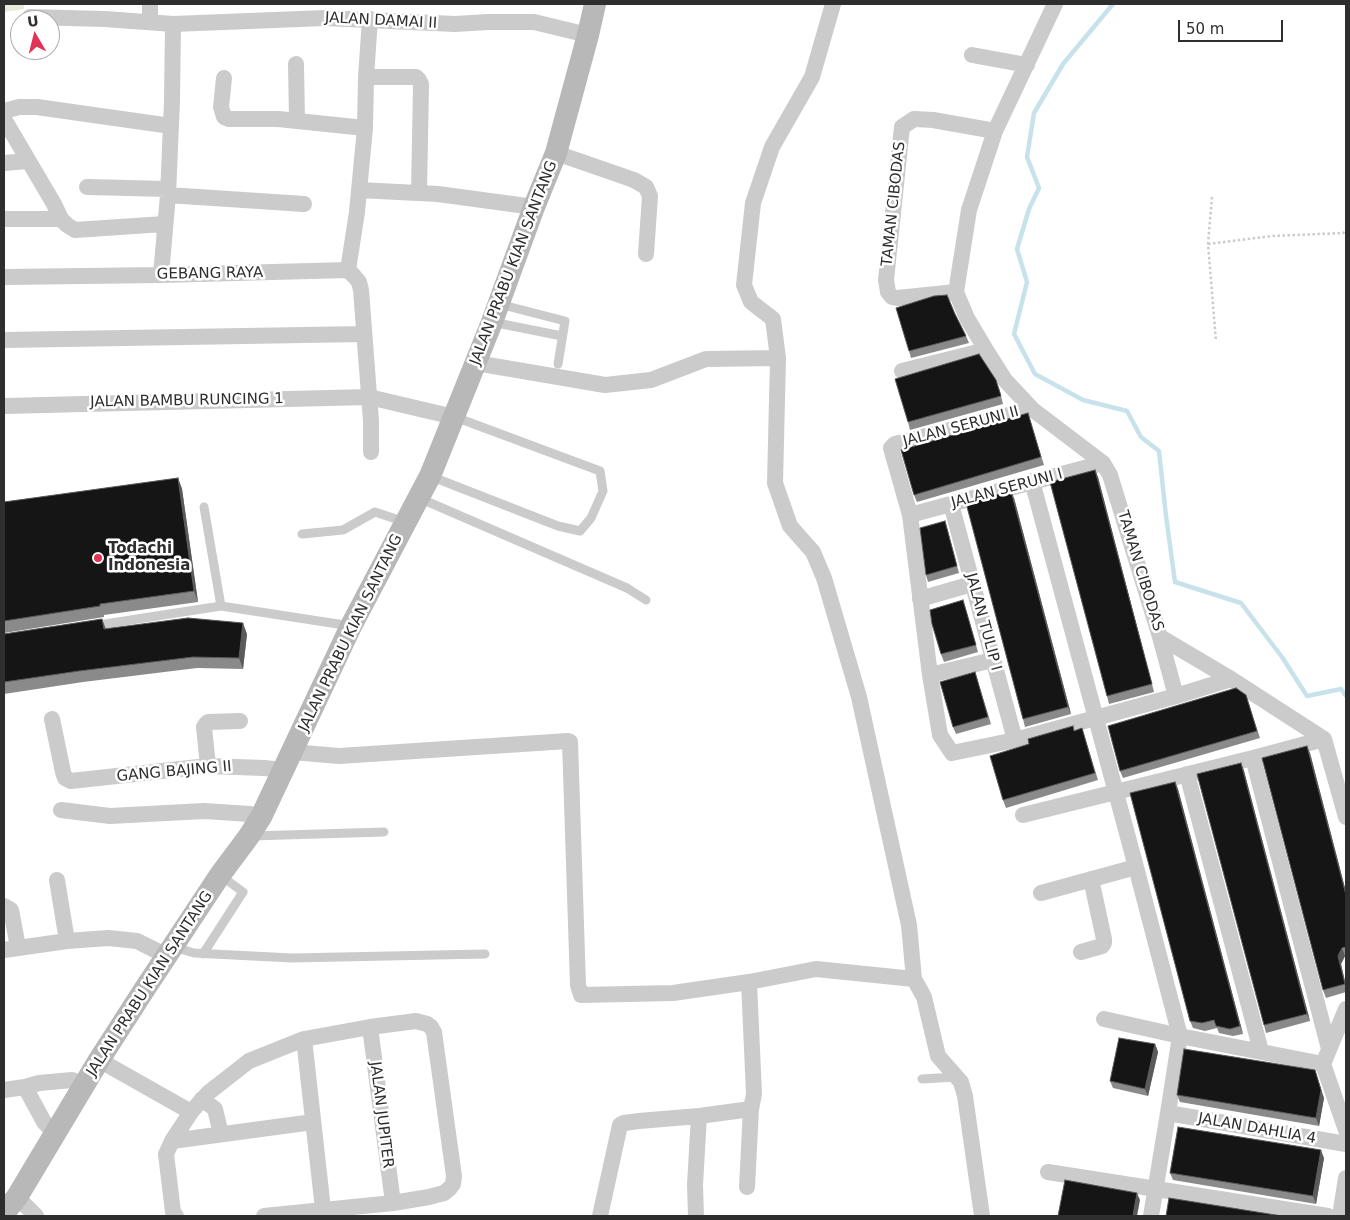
<!DOCTYPE html>
<style>
body{margin:0}
#map{position:relative;width:1350px;height:1220px;overflow:hidden;background:#fff;font-family:"DejaVu Sans",sans-serif}
canvas{display:block}
.frame{position:absolute;inset:0;border:5px solid #2e2e2e;pointer-events:none}
.north{position:absolute;left:10px;top:10px;width:50px;height:50px;box-sizing:border-box;background:#fff;border:1px solid #ababab;border-radius:50%;rotate:352deg;font-size:14px;font-weight:700;line-height:20px;text-align:center;color:#2e2e2e}
.north::after{content:'';display:block;margin:auto;width:18px;height:22px;background:#e23356;clip-path:polygon(50% 0,100% 100%,50% 72%,0 100%)}
.scale{position:absolute;left:1178px;top:20px;width:105px;height:22px;box-sizing:border-box;border:2px solid #2e2e2e;border-top:0;padding-left:6px;font-size:15px;line-height:18px;white-space:nowrap;color:#2e2e2e;-webkit-text-stroke:4px #fff;paint-order:stroke}
</style>
<div id="map">
<canvas width="1350" height="1220"></canvas>
<div class="frame"></div>
<div class="north">U</div>
<div class="scale">50 m</div>
</div>
<script>
const context = document.querySelector('canvas').getContext('2d');
context.lineJoin = 'round';
function fill(path, color) {
  context.fillStyle = color;
  context.fill(path, 'evenodd');
}
function poly(rows) {
  const path = new Path2D();
  for (const r of rows) {
    path.moveTo(r[0], r[1]);
    for (let i = 2; i < r.length; i += 2) path.lineTo(r[i], r[i + 1]);
  }
  return path;
}
function stroke(path, color, width, dash) {
  context.strokeStyle = color;
  context.lineWidth = width;
  context.lineCap = dash ? 'butt' : 'round';
  context.setLineDash(dash || []);
  context.stroke(path);
}
function write(font, color, halo, rows, align = 'center') {
  context.font = font + ' "DejaVu Sans",sans-serif';
  context.lineWidth = 5;
  context.setLineDash([]);
  context.textBaseline = 'middle';
  context.strokeStyle = halo;
  context.fillStyle = color;
  for (const [text, x, y, turn = 0] of rows) {
    context.save();
    context.translate(x, y);
    context.rotate((+turn || 0) * Math.PI / 180);
    context.textAlign = isNaN(turn) ? turn : align;
    if (halo) context.strokeText(text, 0, 0);
    context.fillText(text, 0, 0);
    context.restore();
  }
}
fill(poly([
 [4,4,24,4,24,9,4,12]
]), '#e6ebdb');
stroke(poly([
 [1113,4,1063,64,1034,113,1027,157,1039,188,1029,209,1017,249,1027,282,1014,334,1035,374,1083,400,1127,411,1141,437,1159,451,1166,516,1175,582,1241,603,1282,657,1307,696,1341,689,1346,696]
]), '#c8e2eb', 4.5);
stroke(poly([
 [1212,197,1208,244,1216,341],
 [1208,244,1272,236,1343,233,1346,231]
]), '#cbcbcb', 2.5, [2.5, 2.5]);
stroke(poly([
 [499,304,565,321,558,364],
 [492,322,562,336],
 [430,476,558,526,580,531,591,518,603,491,600,471,455,417],
 [419,498,627,588,646,600],
 [204,507,221,606],
 [302,534,343,530,375,512,405,522],
 [92,626,221,606,351,626],
 [252,836,384,832],
 [174,947,194,953,292,958,485,954],
 [203,954,243,892,220,875],
 [922,1079,956,1077]
]), '#cbcbcb', 9);
stroke(poly([
 [833,4,812,77,772,147,753,203,744,285,751,302,773,319,778,358,775,483,790,526,813,552,824,578,859,697,909,925,914,979,924,997,938,1056,961,1082,965,1096,982,1216],
 [1055,4,995,131,969,210,956,292,967,318,986,350,1005,380,1032,409,1103,463,1110,475,1160,637,1176,696],
 [30,17,105,19,173,24,325,18,455,24,488,22,534,22,588,35],
 [150,22,150,4],
 [972,55,1027,65],
 [296,64,297,121],
 [366,77,416,77,419,80,421,84,419,193],
 [224,78,221,107,224,117,229,119,278,119,365,128],
 [4,113,8,110,19,107,37,107,171,126],
 [4,119,54,204,61,219,67,225,75,230,164,224],
 [556,153,634,180,646,187,650,196,646,254],
 [4,163,28,161],
 [87,187,168,189],
 [359,190,438,194,534,207],
 [168,195,172,101,173,24],
 [4,219,61,219],
 [348,270,357,212,365,128,366,77,370,19],
 [161,275,168,195,304,204],
 [4,277,161,275,348,270,354,276,359,282,361,290,371,421,371,452],
 [956,292,897,298,892,297,888,292,886,280,902,127,914,119,933,120,995,131],
 [4,340,364,334],
 [476,363,605,385,651,380,706,359,778,358],
 [902,371,986,350],
 [4,406,369,397,454,417],
 [1032,409,895,444,891,448,910,515,930,675,940,735,952,753,1015,740,1176,696,1231,679],
 [1032,481,1136,867,1180,1036,1168,1113,1151,1216],
 [951,504,1015,740],
 [910,515,1103,463],
 [920,599,972,584],
 [1160,637,1231,679,1324,739,1346,817],
 [930,675,993,660],
 [52,719,63,772,65,778,71,781,208,766,264,768,283,770],
 [292,752,339,756,568,741,570,742,578,985,581,995,673,993,749,982,816,969,914,979],
 [1253,758,1329,1049],
 [208,766,204,727,206,724,208,722,240,721],
 [1187,774,1261,1051],
 [61,810,110,816,204,811,250,814,261,817],
 [1023,815,1253,758,1324,739],
 [57,880,67,941],
 [1041,893,1136,867],
 [4,906,11,910,18,947],
 [4,950,67,941,108,938,137,941,167,956],
 [1081,952,1102,946,1104,943,1104,939,1091,879],
 [1346,1009,1323,1064,1346,1130],
 [1104,1019,1180,1036,1323,1064],
 [370,1027,393,1203],
 [304,1039,323,1209],
 [99,1060,191,1112],
 [25,1087,39,1083,72,1080,84,1085],
 [4,1090,25,1087,44,1122,56,1134],
 [202,1099,215,1109,221,1134],
 [1168,1113,1346,1144],
 [172,1141,313,1122],
 [1048,1172,1328,1216],
 [747,1187,751,1109,754,1094,749,982],
 [17,1197,36,1216],
 [176,1216,173,1212,166,1154,172,1141,191,1112,208,1093,249,1061,304,1039,370,1027,416,1021,427,1024,431,1027,434,1032,454,1176,453,1184,450,1188,444,1193,429,1197,393,1203,264,1216],
 [600,1216,620,1125,624,1123,639,1121,699,1116,751,1109],
 [696,1216,695,1185,699,1116],
 [1340,1216,1346,1178]
]), '#cbcbcb', 16);
stroke(poly([
 [4,1213,17,1197,99,1060,144,990,220,875,249,836,261,817,351,626,430,476,492,322,534,207,556,153,588,35,595,4]
]), '#b8b8b8', 22);
fill(poly([
 [955,314,966,336,969,343,911,358,909,351],
 [999,388,1003,404,910,430,908,422],
 [1028,413,1044,465,917,502,914,495],
 [1095,470,1098,477,1154,692,1109,704,1107,696],
 [178,478,182,489,198,602,104,615,104,617,4,633,4,502],
 [1014,498,1071,714,1025,727,1023,719],
 [947,528,959,573,928,582,926,575],
 [965,607,978,652,944,662,941,654],
 [102,619,106,629,247,634,243,669,197,668,83,682,4,694,4,634],
 [975,672,991,724,956,734,953,727],
 [1246,695,1260,738,1123,778,1120,771],
 [1082,728,1098,780,1006,808,1003,800,1075,731],
 [1310,753,1346,892,1346,955,1345,956,1341,964,1346,985,1346,992,1326,998,1323,990],
 [1241,763,1244,771,1310,1021,1266,1033,1264,1025],
 [1175,782,1178,789,1243,1034,1233,1036,1219,1033,1217,1028,1205,1031,1193,1028,1190,1021],
 [1155,1044,1158,1052,1148,1096,1113,1088,1110,1081],
 [1177,1095,1324,1098,1319,1126,1180,1102],
 [1324,1158,1316,1204,1173,1180,1170,1173]
]), '#8a8a8a');
fill(poly([
 [1095,470,1098,477,1154,692,1152,684],
 [178,478,182,489,198,602,194,591],
 [1011,491,1014,498,1071,714,1068,707],
 [102,619,106,630,104,629],
 [243,623,247,634,243,669,239,658],
 [1307,746,1310,753,1346,892,1346,895],
 [1241,763,1244,771,1310,1021,1307,1014],
 [1175,782,1178,789,1243,1034,1240,1026],
 [1342,948,1345,956,1341,964,1346,987,1338,956],
 [1155,1044,1158,1052,1148,1096,1145,1089],
 [1315,1070,1324,1098,1319,1126,1316,1118],
 [1321,1150,1324,1158,1316,1204,1313,1196],
 [1137,1193,1140,1200,1137,1216,1133,1216]
]), '#5b5b5b');
const building = poly([
 [947,295,955,314,966,336,909,351,896,308,934,296,947,295],
 [979,354,996,380,1001,396,908,422,895,379,979,354],
 [1028,413,1041,457,914,495,901,450,1028,413],
 [1095,470,1152,684,1107,696,1050,482,1095,470],
 [178,478,194,591,100,604,100,606,4,621,4,502,178,478],
 [1011,491,1068,707,1023,719,966,503,1011,491],
 [945,521,957,566,926,575,920,528,945,521],
 [963,600,976,645,941,654,932,624,930,610,963,600],
 [188,618,243,623,239,658,193,657,79,671,4,682,4,634,102,619,104,629,188,618],
 [975,672,988,717,953,727,940,682,975,672],
 [1236,688,1246,695,1257,731,1120,771,1108,726,1236,688],
 [1073,726,1074,731,1082,728,1095,773,1003,800,990,756,1029,744,1028,739,1073,726],
 [1307,746,1346,895,1346,947,1342,948,1338,956,1345,984,1323,990,1262,758,1307,746],
 [1241,763,1307,1014,1264,1025,1197,774,1241,763],
 [1175,782,1240,1026,1230,1029,1216,1026,1214,1020,1202,1023,1190,1021,1130,793,1175,782],
 [1119,1038,1155,1044,1145,1089,1110,1081,1119,1038],
 [1184,1049,1315,1070,1321,1090,1316,1118,1177,1095,1184,1049],
 [1178,1127,1321,1150,1313,1196,1170,1173,1178,1127],
 [1065,1180,1137,1193,1133,1216,1058,1216,1065,1180],
 [1169,1198,1282,1216,1166,1216,1169,1198]
]);
fill(building, '#151515');
stroke(building, '#5b5b5b', 1);
for (const [x, y, r, color] of [
 [98,558,5,"#e23356"]
]) {
  const dot = new Path2D();
  dot.arc(x, y, r, 0, 2 * Math.PI);
  context.fillStyle = color;
  context.fill(dot);
  stroke(dot, '#fff', 2);
}
write('15px', '#2e2e2e', '#fff', [
 ["JALAN DAMAI II",381,21,3],
 ["TAMAN CIBODAS",894,204,-84],
 ["JALAN PRABU KIAN SANTANG",514,263,-69],
 ["GEBANG RAYA",210,274,-1],
 ["JALAN BAMBU RUNCING 1",187,401,-1],
 ["JALAN SERUNI II",961,427,-15],
 ["JALAN SERUNI I",1007,489,-15],
 ["TAMAN CIBODAS",1140,571,73],
 ["JALAN TULIP I",983,622,75],
 ["JALAN PRABU KIAN SANTANG",351,633,-64],
 ["GANG BAJING II",174,772,-5],
 ["JALAN PRABU KIAN SANTANG",150,984,-57],
 ["JALAN JUPITER",381,1115,83],
 ["JALAN DAHLIA 4",1257,1129,10]
]);
write('bold 15px', '#2e2e2e', '#fff', [
 ["Todachi",108,549],
 ["Indonesia",108,566]
], 'left');
</script>
